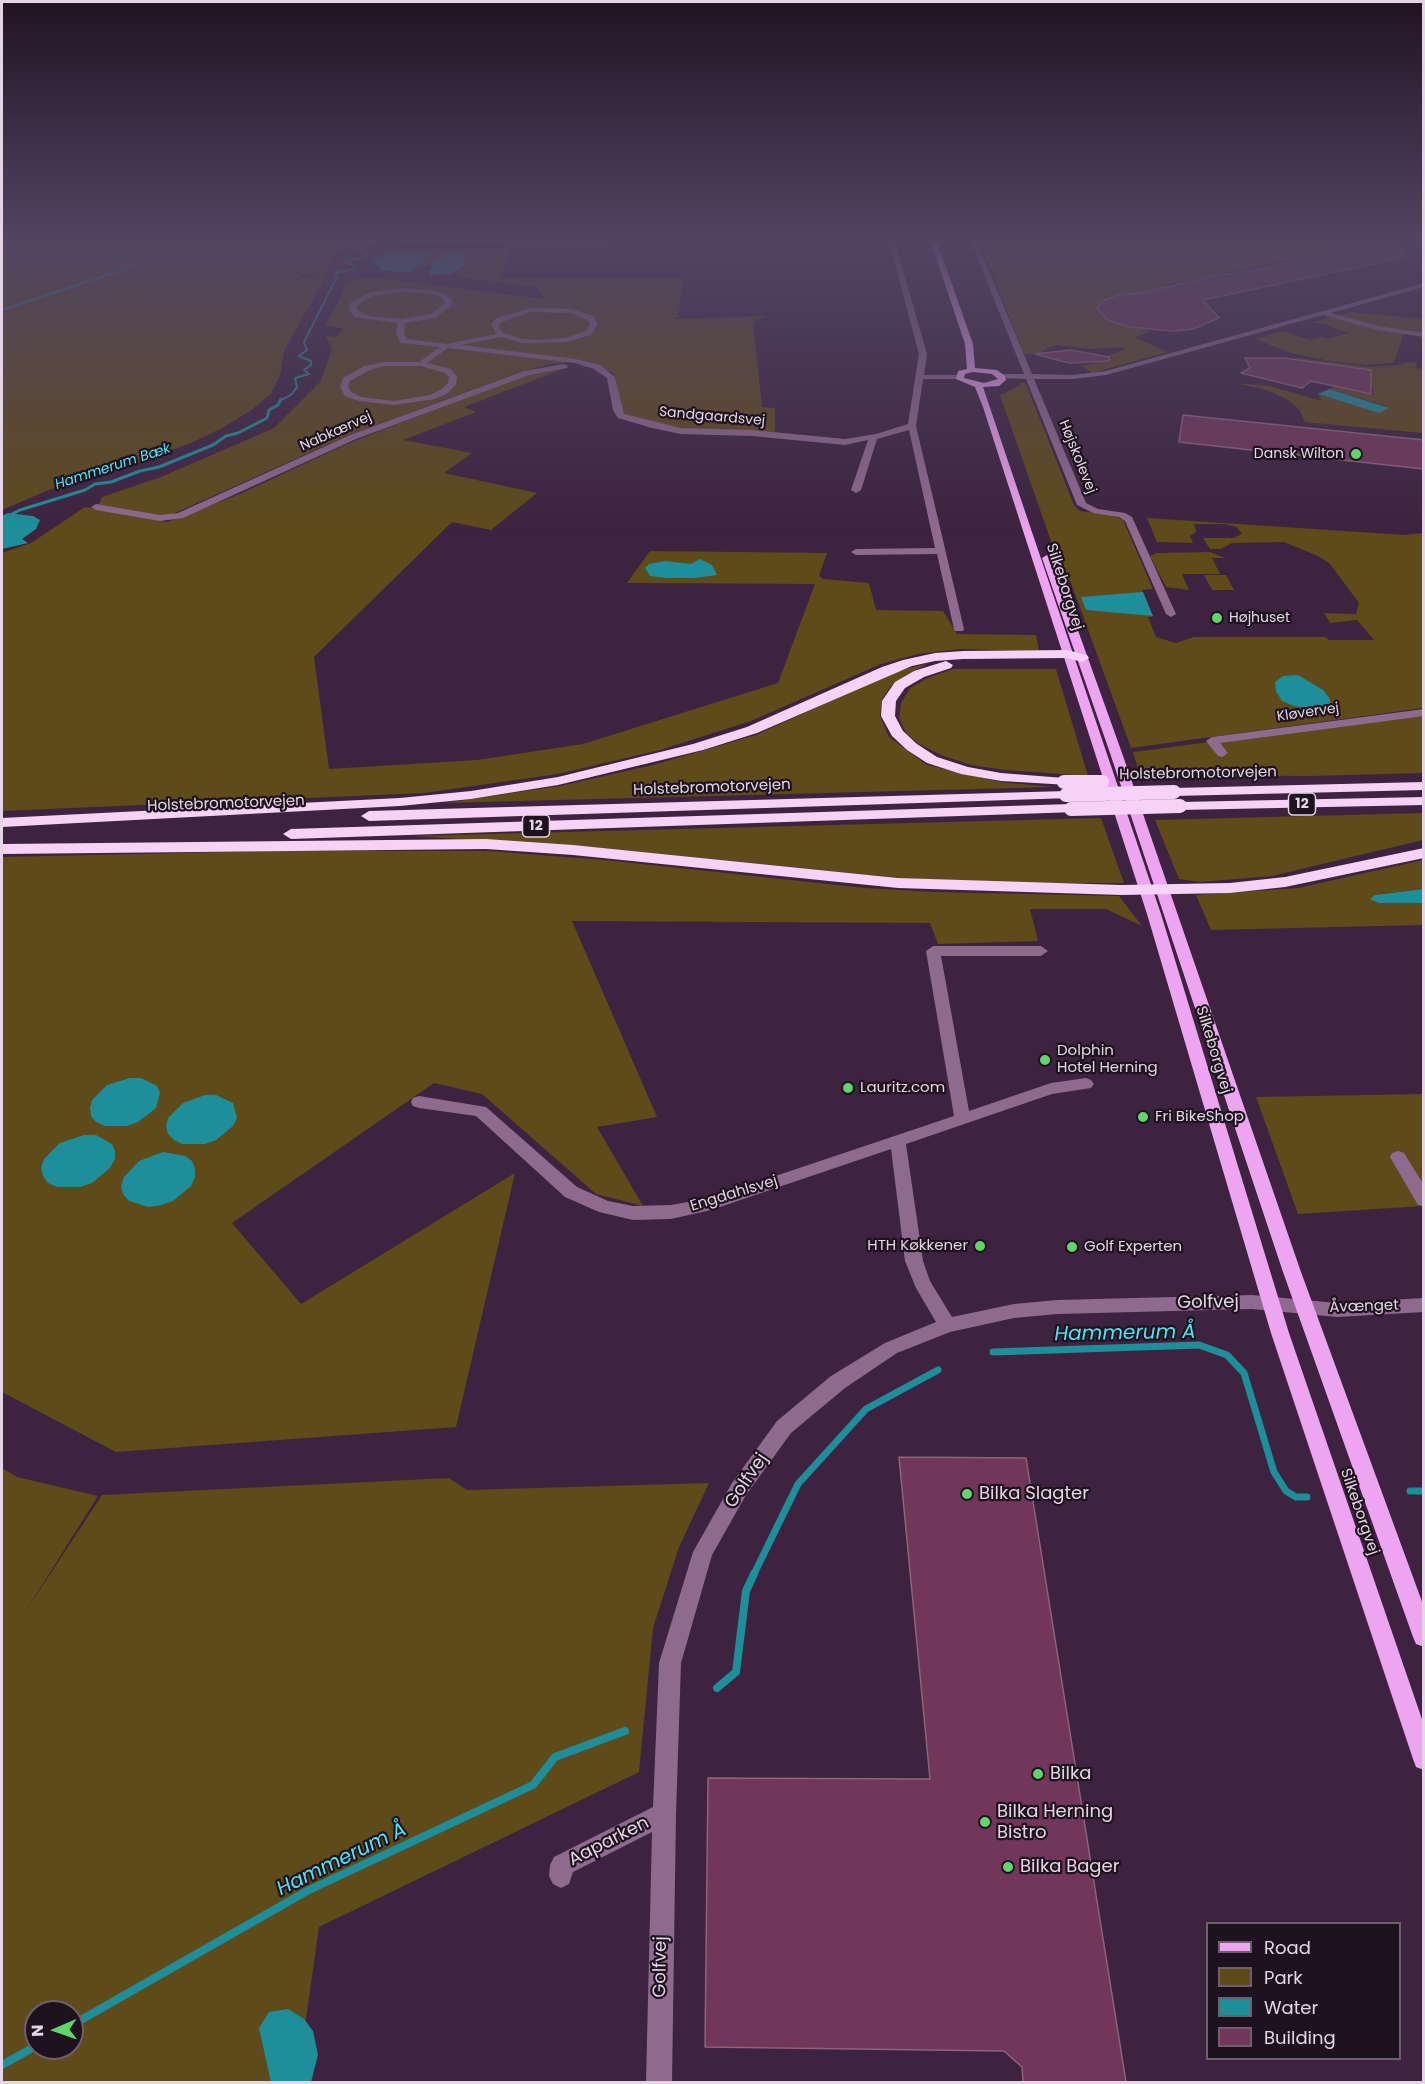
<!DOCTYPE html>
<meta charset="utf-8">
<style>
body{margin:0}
#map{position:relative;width:1425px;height:2084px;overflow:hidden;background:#3d233f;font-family:Poppins,sans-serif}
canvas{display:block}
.frame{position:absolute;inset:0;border:3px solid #e5d4e5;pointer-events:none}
.legend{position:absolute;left:1206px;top:1922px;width:195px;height:138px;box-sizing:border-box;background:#1d121e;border:2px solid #6d606e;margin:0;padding:8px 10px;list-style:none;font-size:18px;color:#e5d4e5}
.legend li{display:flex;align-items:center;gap:12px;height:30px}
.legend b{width:30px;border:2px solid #6d606e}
.north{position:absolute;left:24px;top:2000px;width:60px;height:60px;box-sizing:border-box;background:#1d121e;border:2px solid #6d606e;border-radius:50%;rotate:268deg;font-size:16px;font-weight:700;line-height:24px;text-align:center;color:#e5d4e5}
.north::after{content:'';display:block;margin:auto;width:21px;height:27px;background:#61d56a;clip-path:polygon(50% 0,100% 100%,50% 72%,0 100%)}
</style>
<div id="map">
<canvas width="1425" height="2084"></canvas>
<div class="frame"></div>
<ul class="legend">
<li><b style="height:8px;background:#eda4f1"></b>Road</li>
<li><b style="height:16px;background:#5f4a19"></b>Park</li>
<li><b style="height:16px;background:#1e8f9a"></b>Water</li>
<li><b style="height:16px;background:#713659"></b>Building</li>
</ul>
<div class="north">N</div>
</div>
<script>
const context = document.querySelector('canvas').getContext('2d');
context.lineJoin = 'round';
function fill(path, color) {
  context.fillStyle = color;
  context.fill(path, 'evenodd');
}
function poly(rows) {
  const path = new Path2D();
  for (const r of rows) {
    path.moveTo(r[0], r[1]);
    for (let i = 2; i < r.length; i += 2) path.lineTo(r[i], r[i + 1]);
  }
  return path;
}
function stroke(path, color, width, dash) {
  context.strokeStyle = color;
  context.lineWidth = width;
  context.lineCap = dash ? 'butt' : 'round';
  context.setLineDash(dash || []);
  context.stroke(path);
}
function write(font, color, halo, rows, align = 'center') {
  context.font = font + ' Poppins,sans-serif';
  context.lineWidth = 4.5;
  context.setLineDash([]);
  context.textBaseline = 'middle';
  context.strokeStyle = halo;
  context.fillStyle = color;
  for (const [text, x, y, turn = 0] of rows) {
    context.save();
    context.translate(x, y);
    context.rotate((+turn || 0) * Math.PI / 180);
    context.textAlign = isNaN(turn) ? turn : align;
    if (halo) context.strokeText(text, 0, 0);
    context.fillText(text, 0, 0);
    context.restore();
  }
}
fill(poly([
 [2,242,349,242,336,254,326,273,304,276,291,266,302,278,327,274,284,351,280,375,271,394,250,411,222,428,191,443,124,468,51,489,2,510],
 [399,242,591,242,608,247,511,247,512,243,396,243],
 [980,242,1392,242,1405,251,1406,257,1371,245,1335,253,1369,266,1343,270,1302,257,1166,285,1162,292,1110,297,1098,305,1097,308,1101,315,1114,323,1150,331,1135,338,1168,352,1092,373,1081,366,1096,363,1102,358,1126,349,1121,347,1091,349,1057,345,1045,349,1040,354,1024,354],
 [510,249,500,278,683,278,678,317,672,319,766,316,753,322,762,407,775,408,775,432,700,430,663,425,625,415,621,410,616,379,613,373,593,363,576,359,564,363,550,364,520,372,344,437,166,517,98,506,102,497,161,477,274,428,320,382,332,350,326,336,336,337,344,329,326,325,349,281,368,277,544,299,537,287,457,277,466,265,433,261,431,266,419,266,435,251],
 [1350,312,1423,319,1423,333,1377,327,1338,316],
 [1331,317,1404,333,1395,360,1393,363,1366,365,1330,361,1291,353,1255,339,1283,331,1310,340,1322,337,1328,339,1349,333,1324,324,1311,323],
 [1290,357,1369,367,1400,365,1407,362,1417,363,1416,368,1423,369,1423,433,1305,422,1299,409,1288,400,1267,390,1236,383,1269,386,1322,401,1318,394,1379,413,1388,407,1329,389,1335,387,1373,395,1373,387,1364,376,1371,376,1371,370,1307,362],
 [568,367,464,407,476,412,403,440,472,453,444,473,537,493,491,530,452,522,314,657,329,769,477,760,583,744,778,683,815,584,627,583,650,551,827,553,819,576,823,579,869,583,876,610,943,611,957,634,1036,635,1039,651,959,649,918,654,881,664,751,721,660,750,558,774,424,793,2,811,2,553,31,543,85,507,167,522,240,494,347,444,441,407,529,374],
 [1020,382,1026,384,1074,505,1080,511,1113,515,1123,520,1153,589,1142,590,1153,617,1148,617,1156,637,1176,643,1194,637,1326,637,1329,640,1374,640,1357,620,1330,623,1324,613,1356,614,1359,603,1330,564,1318,556,1284,542,1232,543,1221,549,1210,549,1203,538,1233,538,1242,534,1237,527,1225,524,1194,524,1196,532,1190,536,1193,543,1157,542,1147,518,1405,535,1423,533,1423,708,1131,748,1071,583,1060,567,1000,395,1020,386],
 [1210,552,1225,558,1212,558,1220,574,1182,574,1189,590,1166,587,1150,556,1156,553],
 [1204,575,1226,575,1234,590,1212,590],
 [929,663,908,674,890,687,882,700,880,716,889,737,927,765,1000,782,1054,787,444,803,560,786,653,765,756,735,895,672],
 [953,669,1056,669,1088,776,1005,770,971,765,941,755,919,744,906,733,899,718,901,703,910,688,930,677],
 [1423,714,1423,773,1311,776,1140,775,1133,752],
 [1423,813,1423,840,1272,876,1200,882,1179,879,1155,820],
 [1101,818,1124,883,1016,883,901,878,603,848,412,836],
 [269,851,488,851,605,860,865,888,935,892,1119,896,1142,926,1106,909,1030,909,1038,941,938,944,930,923,572,921,657,1117,597,1127,643,1206,596,1194,482,1094,434,1083,232,1223,301,1304,515,1173,456,1427,116,1452,2,1392,2,857],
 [1423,860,1423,889,1375,895,1379,903,1423,903,1423,925,1211,930,1196,895,1298,888],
 [1423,1094,1423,1206,1298,1214,1256,1097],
 [2,1468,17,1477,98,1496,22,1617,102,1495,449,1478,467,1490,709,1483,679,1547,653,1628,639,1772,319,1927,297,2082,2,2082],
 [36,2012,72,2012,72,2048,36,2048]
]), '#5f4a19');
fill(poly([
 [417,250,435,251,412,272,382,271,374,263,377,258,389,252],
 [458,251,464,252,466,265,460,270,449,274,431,275,430,272,433,261,444,254],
 [1329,389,1389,408,1379,413,1318,394],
 [8,513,33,516,40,520,36,529,22,539,28,543,2,549,2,516],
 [700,559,712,565,717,575,695,578,666,578,650,576,645,568,649,564,665,561,691,564],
 [1143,592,1153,616,1086,610,1081,597],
 [1298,675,1323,690,1330,699,1330,706,1316,709,1294,706,1282,701,1276,691,1275,682,1283,676],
 [1423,889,1423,903,1379,903,1370,899,1375,895],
 [130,1078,141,1078,157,1086,160,1093,156,1108,138,1122,127,1126,105,1126,96,1122,91,1116,90,1108,92,1100,107,1085],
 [205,1095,216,1095,233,1103,237,1118,233,1126,216,1140,205,1144,182,1144,174,1140,168,1134,166,1126,168,1118,183,1103],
 [84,1135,96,1135,112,1144,115,1151,115,1159,110,1168,92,1183,80,1187,57,1187,48,1183,43,1176,41,1168,44,1159,60,1143],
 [163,1152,185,1156,192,1161,195,1169,195,1177,191,1186,173,1201,161,1205,149,1207,129,1201,123,1194,121,1186,124,1177,139,1161],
 [288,2009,304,2019,313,2031,318,2055,311,2082,271,2082,259,2028,269,2012]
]), '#1e8f9a');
stroke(poly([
 [2,310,137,265],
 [280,401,292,394,297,387,295,378,309,374,304,370,311,365,311,361,299,356,307,350,304,342,337,277,336,273,355,269,353,265,344,262,365,257,368,254,355,249,362,244,373,242]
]), '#1e8f9a', 2);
stroke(poly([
 [2,519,20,510,85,490,95,484,111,482,140,471,159,467,213,445,226,436,238,433,267,418,269,410,278,405,281,399]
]), '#1e8f9a', 3);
stroke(poly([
 [993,1352,1199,1345,1227,1355,1244,1373,1274,1472,1286,1491,1296,1497,1307,1497],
 [1410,1491,1424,1491],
 [753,1576,798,1484,866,1409,938,1370]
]), '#1e8f9a', 7);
stroke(poly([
 [717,1688,736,1672,746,1591,754,1574],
 [72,2025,307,1891,533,1785,555,1757,625,1731],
 [2,2065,36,2046]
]), '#1e8f9a', 8);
const building = poly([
 [1368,246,1402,258,1203,300,1219,318,1193,329,1173,331,1128,327,1106,319,1097,308,1101,302,1118,295,1142,293,1222,274,1234,274,1368,246],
 [1070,350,1109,357,1109,361,1069,363,1035,354,1070,350],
 [1245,358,1284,358,1371,370,1371,394,1311,381,1302,388,1241,373,1250,368,1245,358],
 [1183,415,1424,440,1424,469,1179,442,1183,415],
 [899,1457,1026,1458,1126,2082,1023,2082,1022,2067,1004,2051,705,2047,708,1778,930,1779,899,1457]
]);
fill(building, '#713659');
stroke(building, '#8c657a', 1.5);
fill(poly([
 [889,242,895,242,927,354,924,375,959,375,963,377,959,379,923,379,916,426,964,629,963,631,955,631,954,629,937,554,856,555,851,552,856,549,935,548,909,430,877,439,861,490,856,493,851,490,868,440,845,445,752,436,681,434,652,428,618,418,613,410,607,378,594,369,575,363,448,348,427,363,451,369,457,377,456,384,448,393,435,399,394,405,359,401,345,396,340,387,343,378,364,366,384,362,419,362,440,347,401,343,396,334,398,323,355,317,349,310,351,302,371,292,402,288,432,290,444,294,452,300,452,305,435,318,405,323,404,334,407,339,447,344,496,334,491,325,496,318,531,308,572,309,593,316,598,323,591,335,566,342,522,343,501,337,461,345,576,359,600,365,615,377,624,414,681,428,752,430,845,439,876,434,908,424,919,354,889,242],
 [402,292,431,294,440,296,444,301,444,304,430,314,402,319,369,316,357,310,357,305,373,296,402,292],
 [531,312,571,313,587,320,590,323,589,327,585,331,565,338,537,340,522,339,504,333,500,329,499,325,502,322,531,312],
 [384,366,421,366,445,373,449,377,448,383,442,389,430,395,394,401,361,397,351,392,348,387,350,381,370,370,384,366],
 [971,242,977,242,1032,374,1073,375,1106,371,1424,283,1424,287,1331,313,1378,326,1424,333,1424,337,1377,330,1323,315,1106,375,1073,379,1034,379,1086,503,1098,509,1125,513,1132,517,1176,614,1171,617,1166,614,1125,521,1119,517,1093,513,1077,505,1026,379,1001,378,997,376,1001,374,1024,374,971,242],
 [564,364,568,366,567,368,529,375,356,439,183,518,160,521,96,510,91,507,96,504,160,515,178,513,350,435,524,371,564,364],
 [1424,709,1424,716,1220,743,1228,753,1222,757,1218,756,1206,741,1212,737,1424,709],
 [933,946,1041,946,1048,951,1041,956,941,956,969,1111,1051,1083,1086,1078,1091,1080,1094,1084,1091,1088,1052,1094,906,1144,923,1261,930,1281,952,1317,1014,1304,1057,1300,1252,1295,1337,1303,1424,1298,1424,1312,1337,1317,1252,1309,1057,1314,1014,1318,950,1332,897,1353,845,1388,791,1433,746,1495,712,1555,681,1663,676,1814,672,2082,646,2082,652,1832,573,1872,569,1884,561,1888,553,1884,549,1876,550,1865,554,1857,653,1807,659,1663,693,1552,732,1483,777,1421,831,1376,885,1343,936,1322,916,1288,905,1261,891,1149,711,1210,671,1219,633,1220,599,1212,565,1197,476,1116,419,1108,413,1106,411,1102,413,1098,419,1096,486,1107,577,1187,608,1201,633,1206,671,1205,710,1198,954,1116,926,951,933,946],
 [1398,1151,1404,1153,1424,1185,1424,1206,1418,1205,1390,1157,1392,1153,1398,1151]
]), '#8e6a8f');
fill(poly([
 [931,242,937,242,973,344,975,368,997,370,1005,376,1006,380,999,386,983,387,1161,914,1289,1333,1424,1725,1424,1770,1416,1767,1413,1759,1271,1333,1147,914,983,407,975,387,956,379,958,371,967,369,965,344,931,242],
 [973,372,992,374,998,379,984,383,964,378,965,374,973,372],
 [1047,555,1052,558,1122,753,1301,1272,1424,1607,1424,1647,1416,1644,1413,1637,1283,1272,1110,753,1042,558,1047,555]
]), '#eda4f1');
fill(poly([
 [1067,650,1087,655,1089,658,1082,662,1067,658,963,659,935,661,912,666,757,733,703,750,558,785,471,799,400,806,2,827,2,818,400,798,471,791,558,777,693,744,747,727,882,667,903,660,935,653,963,651,1067,650],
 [946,661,953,665,951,668,924,677,905,688,896,701,895,716,903,731,917,744,937,757,968,767,1001,773,1064,778,1071,782,1069,785,1001,781,961,774,927,763,907,750,892,736,881,716,882,701,895,682,914,671,946,661],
 [1424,782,1424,790,1174,796,1167,792,1174,788,1424,782],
 [1066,791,1071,792,1073,795,1071,798,369,821,361,816,369,811,1066,791],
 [1424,797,1424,805,1180,810,1173,806,1180,802,1424,797],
 [1071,804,1079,809,1076,812,291,839,283,834,291,829,1071,804],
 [486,839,573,845,898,878,1122,885,1230,883,1285,877,1424,848,1424,858,1285,887,1230,893,1122,895,898,888,573,855,486,849,2,854,2,844,486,839]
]), '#f5d2f6');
stroke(poly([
 [1064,782,1102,782],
 [1066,795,1174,792],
 [1071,809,1180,806]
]), '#f5d2f6', 14);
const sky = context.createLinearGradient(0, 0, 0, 534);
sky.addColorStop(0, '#221323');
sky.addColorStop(0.45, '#514563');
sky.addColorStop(1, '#51456300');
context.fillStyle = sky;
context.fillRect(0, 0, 1425, 534);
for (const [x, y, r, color] of [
 [1356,454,6,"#61d56a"],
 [1217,618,6,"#61d56a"],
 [1045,1060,6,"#61d56a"],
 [848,1088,6,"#61d56a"],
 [1143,1117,6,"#61d56a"],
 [980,1246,6,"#61d56a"],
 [1072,1247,6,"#61d56a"],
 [967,1494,6,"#61d56a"],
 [1038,1774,6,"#61d56a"],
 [985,1822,6,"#61d56a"],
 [1008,1867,6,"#61d56a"]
]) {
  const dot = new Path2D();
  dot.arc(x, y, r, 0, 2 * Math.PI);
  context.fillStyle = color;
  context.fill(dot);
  stroke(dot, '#1d121e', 2);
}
write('14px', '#e5d4e5', '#1d121e', [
 ["Sandgaardsvej",712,417,5],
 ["Nabkærvej",336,432,-24],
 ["Højskolevej",1077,457,68],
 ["Kløvervej",1308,713,-8]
]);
write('14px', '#e5d4e5', '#1d121e', [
 ["Dansk Wilton",1344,454],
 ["Højhuset",1229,618,"left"]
], 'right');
write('italic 14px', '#50e5f5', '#1d121e', [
 ["Hammerum Bæk",113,467,-18]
]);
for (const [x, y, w] of [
 [1302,804,27],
 [536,826,27]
]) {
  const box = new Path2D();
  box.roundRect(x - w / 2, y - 11, w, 22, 4.5);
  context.fillStyle = '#1d121e';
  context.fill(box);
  stroke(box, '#e5d4e5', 1.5);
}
write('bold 14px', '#e5d4e5', null, [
 ["12",1302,804],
 ["12",536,826]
]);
write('15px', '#e5d4e5', '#1d121e', [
 ["Silkeborgvej",1064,587,72],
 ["Holstebromotorvejen",1198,774,-1],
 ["Holstebromotorvejen",712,788,-2],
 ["Holstebromotorvejen",226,804,-2],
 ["Silkeborgvej",1213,1050,73],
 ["Engdahlsvej",734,1194,-17],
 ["Åvænget",1364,1307,-2],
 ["Silkeborgvej",1359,1512,71]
]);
write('15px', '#e5d4e5', '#1d121e', [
 ["Dolphin",1057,1051],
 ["Hotel Herning",1057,1068],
 ["Lauritz.com",860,1088],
 ["Fri BikeShop",1155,1117],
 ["HTH Køkkener",968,1246,"right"],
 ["Golf Experten",1084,1247]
], 'left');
write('18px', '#e5d4e5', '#1d121e', [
 ["Golfvej",1208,1303,-1],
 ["Golfvej",747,1481,-56],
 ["Aaparken",609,1842,-27],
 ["Golfvej",661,1967,-89]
]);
write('18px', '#e5d4e5', '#1d121e', [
 ["Bilka Slagter",979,1494],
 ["Bilka",1050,1774],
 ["Bilka Herning",997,1812],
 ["Bistro",997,1833],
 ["Bilka Bager",1020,1867]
], 'left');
write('italic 20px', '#50e5f5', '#1d121e', [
 ["Hammerum Å",1125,1334,-1],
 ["Hammerum Å",342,1860,-26]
]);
</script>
